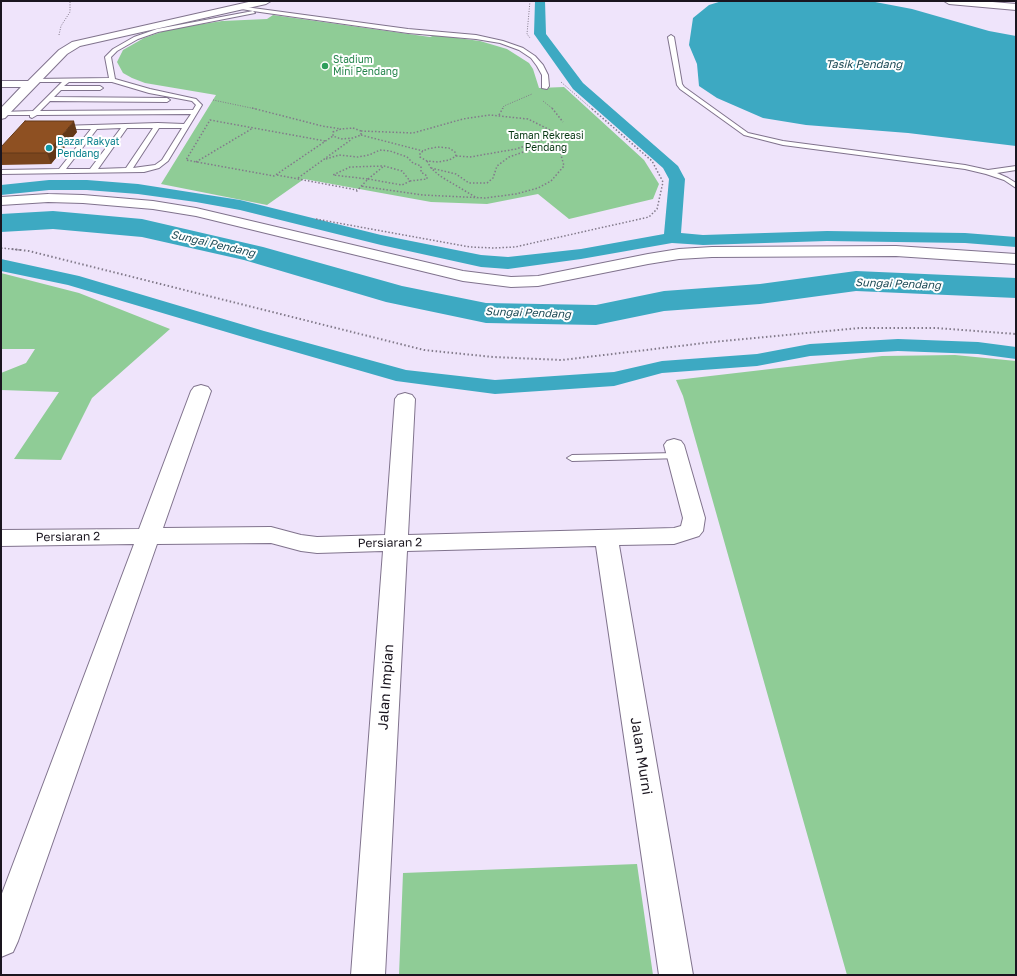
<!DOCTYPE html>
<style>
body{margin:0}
#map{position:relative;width:1017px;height:976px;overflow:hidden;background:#efe4fb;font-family:"Golos Text",sans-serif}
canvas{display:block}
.frame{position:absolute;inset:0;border:2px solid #1a151f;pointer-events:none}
</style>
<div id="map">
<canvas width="1017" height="976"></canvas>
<div class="frame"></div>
</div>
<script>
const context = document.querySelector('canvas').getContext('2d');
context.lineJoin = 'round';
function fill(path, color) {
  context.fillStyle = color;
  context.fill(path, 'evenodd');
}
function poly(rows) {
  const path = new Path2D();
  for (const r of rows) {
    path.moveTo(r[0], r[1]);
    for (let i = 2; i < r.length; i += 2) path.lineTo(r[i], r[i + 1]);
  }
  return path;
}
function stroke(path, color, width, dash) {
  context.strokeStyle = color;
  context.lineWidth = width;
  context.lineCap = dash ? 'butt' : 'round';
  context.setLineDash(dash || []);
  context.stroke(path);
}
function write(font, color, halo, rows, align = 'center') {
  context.font = font + ' "Golos Text",sans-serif';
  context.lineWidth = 4;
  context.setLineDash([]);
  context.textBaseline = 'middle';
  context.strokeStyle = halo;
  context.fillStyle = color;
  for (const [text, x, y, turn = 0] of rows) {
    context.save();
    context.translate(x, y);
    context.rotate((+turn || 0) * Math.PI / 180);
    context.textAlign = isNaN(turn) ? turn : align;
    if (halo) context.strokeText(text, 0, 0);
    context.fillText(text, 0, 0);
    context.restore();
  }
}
fill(poly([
 [273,15,430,37,435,35,480,41,507,49,529,63,533,69,539,88,564,87,644,160,659,184,653,199,569,219,538,194,487,204,431,202,304,179,267,205,161,184,216,95,145,83,132,78,123,73,117,62,123,50,144,38,170,29,222,21,267,19],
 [1,273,79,293,170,329,92,398,61,460,14,459,59,392,1,390,1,373,26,363,35,349,1,349],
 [955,355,1016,361,1016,975,847,975,683,396,676,380,882,356],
 [637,864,653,975,399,975,403,873]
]), '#8fcc96');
fill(poly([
 [722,1,870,1,912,9,989,31,1016,36,1016,146,908,133,806,125,763,118,717,98,699,86,697,64,689,45,693,18,709,5]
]), '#3da9c2');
fill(poly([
 [535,1,545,1,546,34,583,83,678,166,685,179,681,233,703,235,827,231,965,233,1016,237,1016,247,965,243,827,241,703,245,672,243,581,259,508,269,481,267,381,245,240,210,196,202,138,194,87,190,49,190,1,195,1,185,49,180,87,180,138,184,240,200,381,235,481,255,508,257,581,249,664,234,669,179,663,168,573,89,534,34,535,1],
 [1,259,79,276,264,331,406,370,495,380,614,372,662,361,757,354,810,344,898,339,978,342,1016,347,1016,359,978,354,898,351,810,356,757,366,662,373,614,386,495,394,396,381,250,339,68,285,1,271,1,259]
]), '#3da9c2');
fill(poly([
 [53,211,142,219,263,247,402,286,486,303,596,305,664,291,760,284,856,271,1016,278,1016,298,856,291,760,304,664,311,596,325,486,323,386,302,244,260,142,237,53,229,1,232,1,214,53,211]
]), '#3da9c2');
const lane = poly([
 [238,6,408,29,476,35,503,41,523,48,535,56,543,65,548,75,549,86,547,89,542,88,542,75,537,66,531,58,519,50,500,43,476,39,408,33,253,11,255,13,158,32,138,39,117,51,111,57,115,79,150,89,196,99,202,105,168,161,159,168,144,172,1,174,1,170,59,169,91,129,62,129,59,127,60,126,158,123,184,124,191,114,37,115,32,118,30,117,30,115,3,115,1,114,1,112,33,111,62,82,35,82,33,81,33,79,109,78,105,57,113,49,134,37,157,29,253,11,236,8,238,6],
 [69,82,112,82,149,93,192,101,196,105,193,110,40,111,50,101,167,102,170,100,167,98,54,97,61,90,100,90,103,88,100,86,64,86,69,82],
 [121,128,90,169,66,169,97,129,121,128],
 [127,128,153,128,126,168,98,169,127,128],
 [159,128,182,128,162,160,155,165,133,168,159,128],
 [671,35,674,37,682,84,684,87,748,133,783,141,965,165,988,170,1016,166,1016,170,997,173,1008,178,1016,183,1016,188,1004,180,986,174,965,169,783,145,744,135,680,89,677,85,668,37,671,35],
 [677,453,681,454,682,456,681,458,572,461,567,458,572,455,677,453]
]);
const street = poly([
 [253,1,271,1,266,4,80,46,67,54,5,118,1,119,1,108,21,87,1,87,1,81,28,81,59,50,72,42,253,1],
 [944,1,981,1,1016,4,1016,10,949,4,944,1],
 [48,194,83,195,153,201,196,208,463,271,511,277,538,276,648,254,679,249,712,247,896,246,1016,254,1016,264,896,256,712,257,679,259,648,264,538,286,511,287,463,281,196,216,153,209,83,203,48,202,1,205,1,197,48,194],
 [201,385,208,387,211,391,163,528,271,527,301,535,317,537,385,535,395,399,398,395,405,393,412,395,415,399,408,535,674,528,681,526,683,518,664,445,667,441,674,439,681,441,684,445,705,518,703,531,699,536,674,544,619,545,693,975,659,975,596,546,407,551,385,975,351,975,383,551,317,553,301,551,271,543,157,544,18,941,13,952,1,957,1,896,134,544,1,546,1,530,139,529,191,391,194,387,201,385]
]);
stroke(lane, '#80738d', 2);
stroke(street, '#80738d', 2);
stroke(poly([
 [530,1,527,34,530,38],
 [59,35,61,26,70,12,70,1],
 [561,82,592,109],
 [213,100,256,109],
 [543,101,553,109],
 [502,109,504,106,532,94]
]), '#827a8a', 1, [1, 1.5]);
stroke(poly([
 [252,108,322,126,341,129],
 [552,108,563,122],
 [499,115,503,108],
 [353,128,361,131,361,135,353,138,341,139,333,136,333,132,341,129,353,128],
 [361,131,413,133,463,119,490,115,528,119,552,131,556,136,564,166,551,181,538,188,516,194,485,198,423,195,361,186],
 [361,135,423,151],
 [325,141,210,120,186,160,274,176,333,136],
 [438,147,449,148,455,152,456,156,449,160,438,162,427,161,420,157,420,153,427,149,438,147],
 [456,156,470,157,516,149,556,136],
 [326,159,339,155,358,157,369,155,380,150,390,151,407,157,413,163,421,166,421,172,427,176,427,179,410,181,402,171,384,166,350,167,333,175,368,179,355,193],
 [427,161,431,168,440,176,477,198],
 [196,162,253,128],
 [431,168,456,174,469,183,487,183,493,178,497,166,509,157,558,140],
 [277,175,357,190],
 [298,178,352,139],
 [368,179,402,185,410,181],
 [368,179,384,166],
 [316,219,470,247,494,248,515,247,649,217,657,209,663,182,652,161,591,108],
 [1,248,21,250]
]), '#827a8a', 1.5, [1.5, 2]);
stroke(poly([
 [12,249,29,251,424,350,493,357,562,360,713,342,859,328,936,328,1016,334]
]), '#827a8a', 2, [1.5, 2.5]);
fill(lane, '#fff');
fill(street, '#fff');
fill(poly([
 [77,132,51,164,1,165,1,147]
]), '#7a451d');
fill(poly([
 [74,121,77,132,51,164,47,153]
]), '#633818');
const building = poly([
 [25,121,74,121,47,153,1,153,1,147,25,121]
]);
fill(building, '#8e5022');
stroke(building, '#633818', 1);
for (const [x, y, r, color] of [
 [325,66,4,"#2e9e5b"],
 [49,148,4,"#0f9aa8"]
]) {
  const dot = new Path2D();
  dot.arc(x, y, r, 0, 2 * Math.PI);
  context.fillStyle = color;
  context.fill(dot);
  stroke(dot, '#fff', 1.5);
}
write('10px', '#27864d', '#fff', [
 ["Stadium",333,60],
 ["Mini Pendang",333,72]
], 'left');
write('10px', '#073713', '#fff', [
 ["Taman Rekreasi",546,136],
 ["Pendang",546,148]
]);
write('10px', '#0d838f', '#fff', [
 ["Bazar Rakyat",57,142],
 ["Pendang",57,154]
], 'left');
write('italic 11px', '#1c4a55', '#fff', [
 ["Tasik Pendang",864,65],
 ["Sungai Pendang",213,244,13],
 ["Sungai Pendang",898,284,2],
 ["Sungai Pendang",528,313,2]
]);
write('12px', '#1a151f', '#fff', [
 ["Persiaran 2",68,537,-1],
 ["Persiaran 2",390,543,-1]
]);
write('14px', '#1a151f', '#fff', [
 ["Jalan Impian",386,687,-86],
 ["Jalan Murni",641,756,81]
]);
</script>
